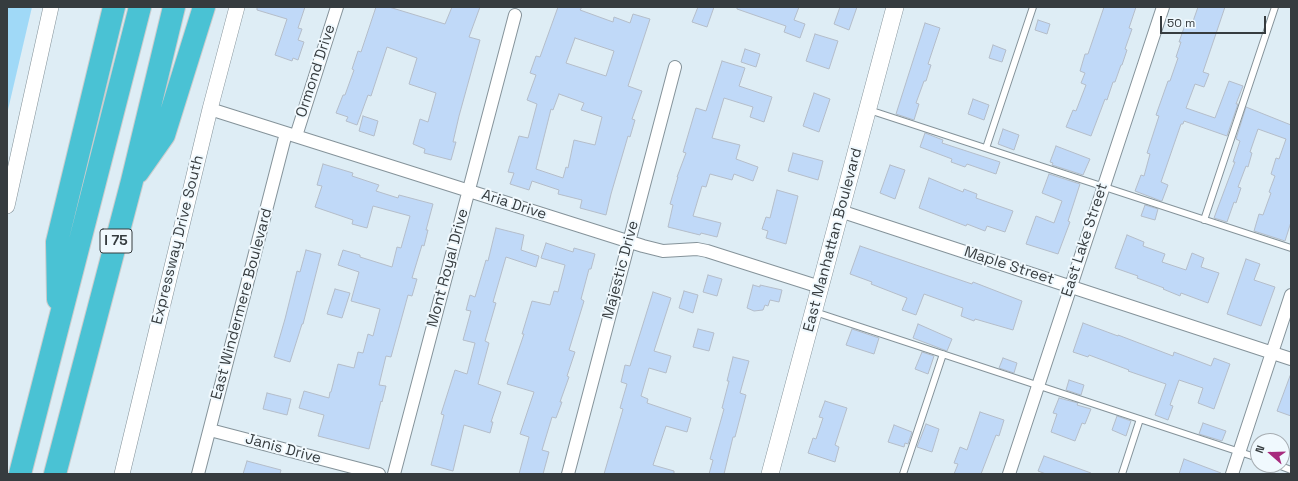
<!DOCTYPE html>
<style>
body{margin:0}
#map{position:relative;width:1298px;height:481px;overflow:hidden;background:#deedf5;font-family:"Space Grotesk",sans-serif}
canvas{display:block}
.frame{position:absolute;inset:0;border:8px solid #363c3f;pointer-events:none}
.north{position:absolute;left:1250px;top:433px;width:40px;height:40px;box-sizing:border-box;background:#f0f9fe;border:1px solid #a6adb2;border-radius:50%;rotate:290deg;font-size:11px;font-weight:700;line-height:16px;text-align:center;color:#363c3f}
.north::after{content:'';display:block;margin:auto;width:14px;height:18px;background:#a72b7e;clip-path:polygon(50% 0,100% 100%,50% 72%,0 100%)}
.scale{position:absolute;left:1160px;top:16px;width:106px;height:18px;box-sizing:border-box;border:2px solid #363c3f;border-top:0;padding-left:5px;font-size:12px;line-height:14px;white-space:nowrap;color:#363c3f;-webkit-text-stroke:3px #f0f9fe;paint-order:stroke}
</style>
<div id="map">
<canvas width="1298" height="481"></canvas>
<div class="frame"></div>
<div class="north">N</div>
<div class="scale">50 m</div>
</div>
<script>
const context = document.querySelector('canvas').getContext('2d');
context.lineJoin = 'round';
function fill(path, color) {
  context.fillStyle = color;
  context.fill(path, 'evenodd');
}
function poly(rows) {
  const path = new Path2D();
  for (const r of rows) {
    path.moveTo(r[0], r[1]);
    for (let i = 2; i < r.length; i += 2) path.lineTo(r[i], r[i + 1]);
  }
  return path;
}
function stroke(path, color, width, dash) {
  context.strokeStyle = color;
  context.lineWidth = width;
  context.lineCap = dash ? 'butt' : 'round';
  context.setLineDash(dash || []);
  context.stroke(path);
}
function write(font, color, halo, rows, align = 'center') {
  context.font = font + ' "Space Grotesk",sans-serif';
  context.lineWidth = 4;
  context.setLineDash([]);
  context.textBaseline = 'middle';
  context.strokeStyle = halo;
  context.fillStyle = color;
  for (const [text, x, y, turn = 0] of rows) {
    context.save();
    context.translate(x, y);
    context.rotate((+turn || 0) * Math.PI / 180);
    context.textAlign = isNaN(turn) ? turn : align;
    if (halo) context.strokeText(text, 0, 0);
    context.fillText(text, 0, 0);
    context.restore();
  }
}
fill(poly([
 [7,7,32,7,7,114]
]), '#a0d9f7');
const building = poly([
 [257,7,305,7,298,28,302,29,298,40,304,42,298,60,293,58,292,61,275,55,287,19,257,10,257,7],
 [376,7,389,7,445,24,452,7,480,7,469,37,480,40,459,116,453,142,456,142,451,160,424,153,425,149,413,144,420,119,428,122,436,93,409,84,417,58,387,47,371,96,368,95,357,125,346,121,348,117,336,113,343,95,345,95,354,70,352,69,358,51,361,52,376,7],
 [558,7,582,7,580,10,613,22,614,17,630,23,633,14,650,19,628,86,642,91,632,119,635,120,630,137,628,136,611,194,606,215,580,208,582,200,558,194,559,190,532,181,529,190,510,184,514,173,508,172,519,136,528,138,537,104,527,100,536,75,530,73,536,56,540,57,558,7],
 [575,38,614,51,606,76,566,63,575,38],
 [559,94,584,103,581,110,602,117,595,145,574,140,568,168,566,167,563,178,536,169,551,109,553,110,559,94],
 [698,7,714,7,707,27,692,22,698,7],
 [737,7,799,7,794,20,805,24,800,38,784,32,786,26,737,9,737,7],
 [840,7,857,7,849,30,834,24,840,7],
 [1104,7,1136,7,1129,28,1132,29,1125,49,1127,50,1122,65,1121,65,1115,82,1113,82,1107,100,1105,99,1091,136,1066,127,1073,110,1076,111,1086,85,1081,83,1085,73,1080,71,1085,54,1088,54,1104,7],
 [1198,7,1225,7,1203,72,1209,74,1204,87,1195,84,1186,108,1215,118,1229,81,1243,86,1236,104,1238,104,1227,136,1184,121,1183,124,1181,124,1161,182,1168,185,1162,201,1161,201,1135,191,1141,175,1144,176,1150,154,1147,153,1159,116,1156,115,1168,81,1170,81,1178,58,1176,57,1181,42,1179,42,1185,25,1191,27,1198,7],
 [1038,20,1050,24,1047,34,1035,30,1038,20],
 [925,23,940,28,928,64,931,65,926,81,924,81,916,103,919,104,914,120,896,114,925,23],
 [815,34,838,41,829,69,806,61,815,34],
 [993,45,1006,50,1002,62,989,58,993,45],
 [745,49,760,54,756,67,741,62,745,49],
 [722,61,745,68,739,86,772,97,764,122,750,117,753,107,724,98,712,138,740,145,736,159,758,167,753,181,734,174,732,180,710,174,706,187,702,186,693,216,721,223,717,237,701,233,700,235,668,227,673,205,670,204,678,177,677,177,686,153,683,152,696,108,706,111,722,61],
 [814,93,830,99,819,132,803,126,814,93],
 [973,99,989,105,984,120,968,114,973,99],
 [1246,107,1291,125,1291,222,1285,241,1254,231,1259,214,1263,215,1271,193,1269,192,1275,176,1271,174,1276,158,1279,159,1286,139,1258,129,1250,152,1252,153,1248,167,1246,166,1238,187,1241,188,1236,203,1234,202,1227,222,1214,218,1235,162,1233,162,1240,141,1236,139,1246,107],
 [363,116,378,121,374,136,359,131,363,116],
 [1003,129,1019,135,1014,150,998,144,1003,129],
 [925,133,943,140,942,143,1000,162,996,174,967,164,965,167,951,162,952,159,920,147,925,133],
 [1056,146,1090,159,1083,175,1052,165,1053,163,1050,162,1056,146],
 [793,153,823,161,818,180,788,171,793,153],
 [323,164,353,173,352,176,379,185,376,191,398,198,399,195,433,204,426,230,428,230,424,246,422,245,412,278,417,279,412,296,408,295,391,357,386,356,379,385,386,386,382,402,381,401,369,449,318,436,324,415,299,408,304,391,329,398,330,392,331,392,338,364,354,368,358,352,363,353,368,334,373,336,380,309,351,301,359,272,338,265,343,250,360,255,360,257,392,267,397,247,401,248,410,216,373,206,367,228,352,224,353,220,315,207,322,186,317,185,323,164],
 [890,165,905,170,895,199,880,193,890,165],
 [1049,174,1080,184,1068,221,1070,222,1058,254,1026,244,1036,216,1054,223,1062,201,1042,193,1049,174],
 [929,178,963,192,964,189,977,194,976,198,1013,211,1005,232,987,226,985,231,967,224,966,226,919,208,929,178],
 [777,190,798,196,786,244,766,238,768,231,762,229,766,217,770,218,777,190],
 [1145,205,1158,209,1155,220,1141,216,1145,205],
 [496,228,524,235,521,250,539,256,536,267,506,257,493,302,496,303,485,341,489,343,478,384,501,392,491,422,493,422,490,433,464,425,453,471,431,465,444,415,441,414,455,370,467,374,475,343,463,340,471,311,466,310,470,295,475,297,486,260,488,261,496,228],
 [1127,235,1144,242,1143,246,1165,254,1162,262,1186,270,1192,253,1204,258,1201,267,1219,273,1208,303,1181,293,1180,296,1163,289,1164,288,1137,278,1138,276,1115,268,1127,235],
 [546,243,573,252,574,248,595,254,591,269,589,269,581,299,584,301,569,350,575,352,567,376,569,377,560,402,562,402,556,418,552,417,542,450,549,452,543,474,519,474,529,437,520,434,534,392,507,384,524,334,522,334,532,301,550,305,554,291,558,292,565,265,541,258,546,243],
 [860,246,972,284,973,282,1022,301,1013,330,975,319,974,321,961,316,963,308,924,294,916,315,902,310,907,298,871,284,872,282,850,274,860,246],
 [306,250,321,254,303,324,302,324,290,362,274,357,285,319,297,271,300,272,306,250],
 [1246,259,1260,264,1254,280,1275,287,1261,326,1227,314,1246,259],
 [708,275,722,279,717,296,703,292,708,275],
 [753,285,760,287,760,285,782,290,779,302,770,300,768,306,765,305,763,310,754,311,747,308,753,285],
 [335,289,350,293,342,318,327,314,335,289],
 [684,291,698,295,693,313,679,308,684,291],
 [653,292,671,298,654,351,671,356,666,373,649,368,641,396,648,399,647,403,691,418,687,432,666,426,653,465,674,471,674,474,604,474,623,409,620,408,627,384,621,382,625,365,630,366,653,292],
 [1083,323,1118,336,1118,335,1173,356,1174,352,1211,366,1214,358,1230,364,1214,409,1198,403,1203,388,1179,380,1170,405,1173,406,1168,420,1155,415,1166,384,1128,371,1129,370,1089,355,1088,357,1073,352,1083,323],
 [918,324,952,339,947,351,913,338,918,324],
 [698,329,714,333,709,351,693,347,698,329],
 [852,329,879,338,874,354,846,345,852,329],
 [922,352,934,356,928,374,915,369,922,352],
 [733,357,749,361,740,393,746,395,735,437,733,437,724,474,709,474,713,460,710,459,724,409,722,408,729,381,727,381,733,357],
 [1003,358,1017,363,1014,373,999,368,1003,358],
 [1290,376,1291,376,1291,416,1277,411,1290,376],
 [1069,380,1084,385,1081,395,1066,390,1069,380],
 [267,393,291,399,287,415,263,409,267,393],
 [1059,398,1078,403,1077,405,1091,409,1085,424,1082,423,1075,441,1051,432,1057,414,1053,413,1059,398],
 [825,401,847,408,835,445,839,447,835,462,808,453,813,438,816,439,823,418,819,417,825,401],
 [980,412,1004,420,999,436,996,435,981,474,954,474,958,464,954,463,960,447,967,450,980,412],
 [1117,416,1131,421,1126,436,1112,430,1117,416],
 [1203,423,1226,431,1222,441,1199,434,1203,423],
 [926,424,939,429,932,452,917,447,926,424],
 [894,425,912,432,908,444,905,443,904,447,888,442,894,425],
 [1044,456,1091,473,1090,474,1046,474,1038,471,1044,456],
 [1184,459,1221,473,1221,474,1179,474,1184,459],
 [247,461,281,470,280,474,243,474,247,461]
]);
fill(building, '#c0d9f8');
stroke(building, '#b4bdc9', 1);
const service = poly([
 [869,110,1291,248],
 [986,148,1033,7],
 [1204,220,1275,7],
 [815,312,1258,458],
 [1278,465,1291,470],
 [903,474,943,354],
 [1122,474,1140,419]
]);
const minor = poly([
 [210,109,643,246,663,251,697,249,707,251,820,287],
 [296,136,337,7],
 [840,211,1291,359],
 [210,430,379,474],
 [198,474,286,133],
 [394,474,515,15],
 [568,474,675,67],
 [1009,474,1163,7],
 [1232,474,1291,295]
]);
const tertiary = poly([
 [7,206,51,7],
 [122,474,210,109,237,7]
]);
const secondary = poly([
 [770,474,895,7]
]);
const motorway = poly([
 [138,172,164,135,204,7],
 [58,299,57,242,114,7],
 [20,474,140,7],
 [55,474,132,181,174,7]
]);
stroke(service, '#85939a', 8);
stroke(minor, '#85939a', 14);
stroke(tertiary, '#85939a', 16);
stroke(secondary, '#85939a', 18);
stroke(motorway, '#cbcccd', 24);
stroke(service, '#fff', 6);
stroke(minor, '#fff', 12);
stroke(tertiary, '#fff', 15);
stroke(secondary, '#fff', 17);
stroke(motorway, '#4ac2d4', 22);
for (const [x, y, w] of [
 [116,241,32]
]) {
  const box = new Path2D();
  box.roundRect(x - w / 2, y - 12, w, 24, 3);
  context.fillStyle = '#f0f9fe';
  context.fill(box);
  stroke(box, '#363c3f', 1);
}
write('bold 14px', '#363c3f', null, [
 ["I 75",116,241]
]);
write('15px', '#363c3f', '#f0f9fe', [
 ["Ormond Drive",316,71,-72],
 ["Aria Drive",514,205,18],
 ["Expressway Drive South",178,240,-76],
 ["East Manhattan Boulevard",833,240,-75],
 ["East Lake Street",1085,240,-72],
 ["Maple Street",1009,266,18],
 ["Mont Royal Drive",448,268,-75],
 ["Majestic Drive",621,270,-75],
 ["East Windermere Boulevard",242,304,-75],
 ["Janis Drive",283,449,15]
]);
</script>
